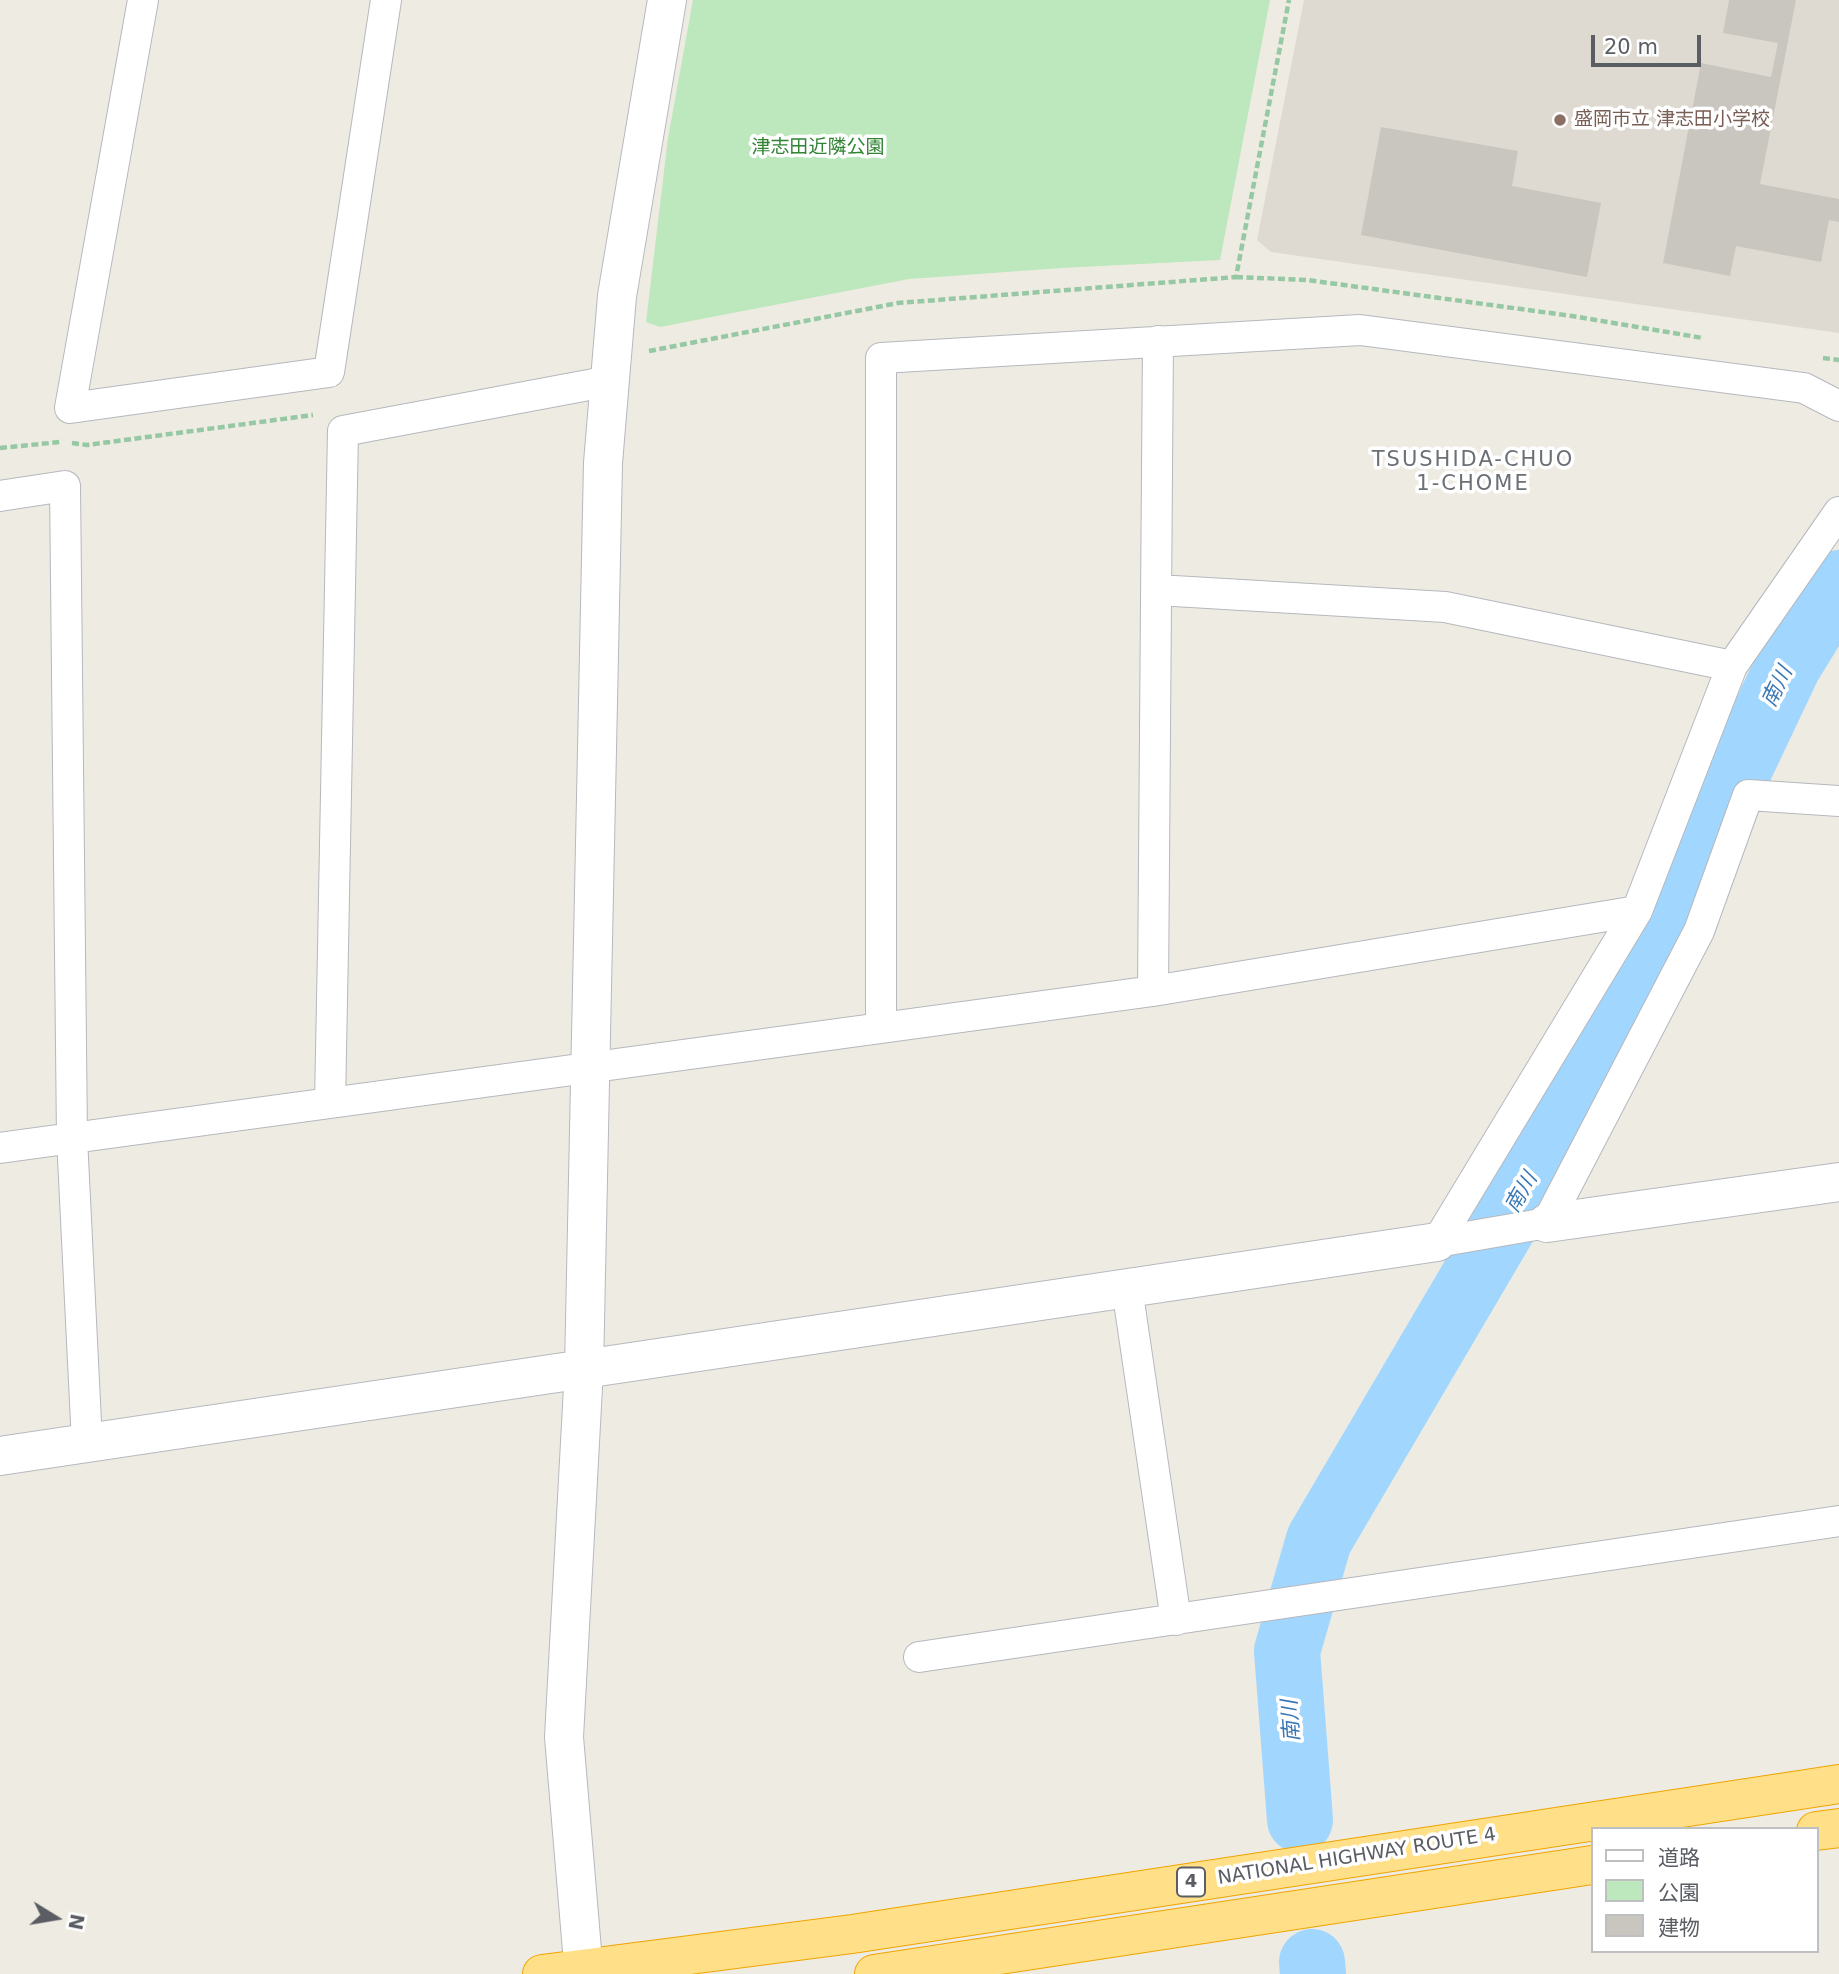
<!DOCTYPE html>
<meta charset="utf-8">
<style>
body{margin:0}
#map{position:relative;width:1839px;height:1974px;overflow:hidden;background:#eeebe2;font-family:"DejaVu Sans","Noto Sans JP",sans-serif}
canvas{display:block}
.legend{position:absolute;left:1591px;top:1827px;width:228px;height:126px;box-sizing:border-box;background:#fff;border:2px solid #bdbfc1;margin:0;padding:9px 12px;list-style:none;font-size:21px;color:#5a5e64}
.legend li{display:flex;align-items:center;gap:14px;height:35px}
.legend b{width:35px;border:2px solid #bdbfc1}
.north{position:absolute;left:21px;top:1883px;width:70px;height:70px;-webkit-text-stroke:5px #fff;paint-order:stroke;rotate:101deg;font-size:19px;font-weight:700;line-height:28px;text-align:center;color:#5a5e64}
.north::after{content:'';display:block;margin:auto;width:24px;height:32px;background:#5a5e64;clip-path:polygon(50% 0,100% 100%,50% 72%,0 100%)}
.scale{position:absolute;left:1591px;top:35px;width:110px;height:32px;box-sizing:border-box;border:4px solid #5a5e64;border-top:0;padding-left:9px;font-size:21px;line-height:24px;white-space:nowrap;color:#5a5e64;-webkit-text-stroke:5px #fff;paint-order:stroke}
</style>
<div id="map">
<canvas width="1839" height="1974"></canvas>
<ul class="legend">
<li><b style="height:9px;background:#fff"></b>道路</li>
<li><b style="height:19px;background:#bde7bd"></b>公園</li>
<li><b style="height:19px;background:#c9c6bf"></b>建物</li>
</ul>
<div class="north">N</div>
<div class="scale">20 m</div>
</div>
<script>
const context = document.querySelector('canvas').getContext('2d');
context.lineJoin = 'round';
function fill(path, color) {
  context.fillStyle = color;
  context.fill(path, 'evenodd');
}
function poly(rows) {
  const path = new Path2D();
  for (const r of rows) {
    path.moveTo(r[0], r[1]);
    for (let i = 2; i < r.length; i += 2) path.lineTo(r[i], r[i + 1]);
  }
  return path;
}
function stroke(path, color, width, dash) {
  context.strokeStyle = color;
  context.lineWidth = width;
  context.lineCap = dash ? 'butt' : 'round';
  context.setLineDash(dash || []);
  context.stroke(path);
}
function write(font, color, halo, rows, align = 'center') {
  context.font = font + ' "DejaVu Sans","Noto Sans JP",sans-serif';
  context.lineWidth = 7;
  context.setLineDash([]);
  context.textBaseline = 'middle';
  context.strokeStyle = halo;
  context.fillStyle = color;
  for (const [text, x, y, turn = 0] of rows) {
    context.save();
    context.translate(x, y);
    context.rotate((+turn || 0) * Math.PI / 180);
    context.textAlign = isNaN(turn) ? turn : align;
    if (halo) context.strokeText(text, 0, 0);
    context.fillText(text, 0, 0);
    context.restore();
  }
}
fill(poly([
 [1304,0,1839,0,1839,333,1271,252,1257,240]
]), '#dedad1');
fill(poly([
 [693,0,1270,0,1220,260,1062,268,909,279,660,327,646,322,668,138]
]), '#bde7bd');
stroke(poly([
 [1300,1820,1287,1651,1319,1540,1523,1193,1644,970,1788,666,1839,583],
 [1312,1962,1313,1974]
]), '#a1d6ff', 66);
fill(poly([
 [1729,0,1796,0,1760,184,1839,199,1839,222,1829,220,1821,262,1736,246,1730,276,1663,263,1701,63,1771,77,1778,43,1723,33],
 [1381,127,1518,151,1512,186,1601,203,1587,277,1361,235]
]), '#c9c6bf');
const street = poly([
 [143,0,70,408,329,372,386,0],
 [0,496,65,486,72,1138,87,1443],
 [1157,590,1445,607,1732,666],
 [1153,991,1158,341],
 [881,1028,881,358,1360,330,1804,388,1839,406],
 [330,1103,343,431,610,381],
 [0,1148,1153,991,1637,911],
 [1437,1242,1637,911,1732,666,1839,512],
 [1437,1242,1547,1223,1699,931,1748,795,1839,801],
 [1127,1288,1176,1620],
 [919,1657,1839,1521]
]);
const secondary = poly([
 [1547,1223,1839,1182],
 [0,1456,1437,1242],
 [584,1974,564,1737,584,1369,603,463,617,296,667,0]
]);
const highway = poly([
 [1816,1831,1839,1828],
 [542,1974,852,1934,1839,1784],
 [874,1974,1592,1865]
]);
stroke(street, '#b5b8bd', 32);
stroke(secondary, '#b6b9bf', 40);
stroke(highway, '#f0a400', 40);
stroke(poly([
 [1236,277,1307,280,1572,316,1703,338],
 [649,351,898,303,1236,277,1289,0],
 [1823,358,1839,360],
 [72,443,87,445,313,415],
 [0,448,60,442]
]), '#96c8a4', 4.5, [7, 3.5]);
stroke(street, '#fff', 30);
stroke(secondary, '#fff', 38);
stroke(highway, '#ffe088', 38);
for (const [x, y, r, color] of [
 [1560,120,7,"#8d6e63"]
]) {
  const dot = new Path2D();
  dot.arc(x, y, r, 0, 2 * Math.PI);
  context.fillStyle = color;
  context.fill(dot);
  stroke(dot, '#fff', 2.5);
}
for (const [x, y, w] of [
 [1191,1882,28]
]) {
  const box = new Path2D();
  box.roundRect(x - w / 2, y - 14.5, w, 29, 5);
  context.fillStyle = '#fff';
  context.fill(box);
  stroke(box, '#5a5e64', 2);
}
write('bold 18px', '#5a5e64', null, [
 ["4",1191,1882]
]);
write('19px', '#785e54', '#fff', [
 ["盛岡市立 津志田小学校",1574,120]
], 'left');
write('19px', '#318434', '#fff', [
 ["津志田近隣公園",818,148]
]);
write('19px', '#5a5e64', '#fff', [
 ["NATIONAL HIGHWAY ROUTE 4",1357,1857,-9]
]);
context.letterSpacing = '2px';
write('21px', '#6b7076', '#fff', [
 ["TSUSHIDA-CHUO",1473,461],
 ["1-CHOME",1473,485]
]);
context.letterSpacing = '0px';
write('italic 21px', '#3a77b5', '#fff', [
 ["南川",1778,687,-64],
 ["南川",1522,1193,-60],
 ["南川",1292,1721,-94]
]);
</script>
